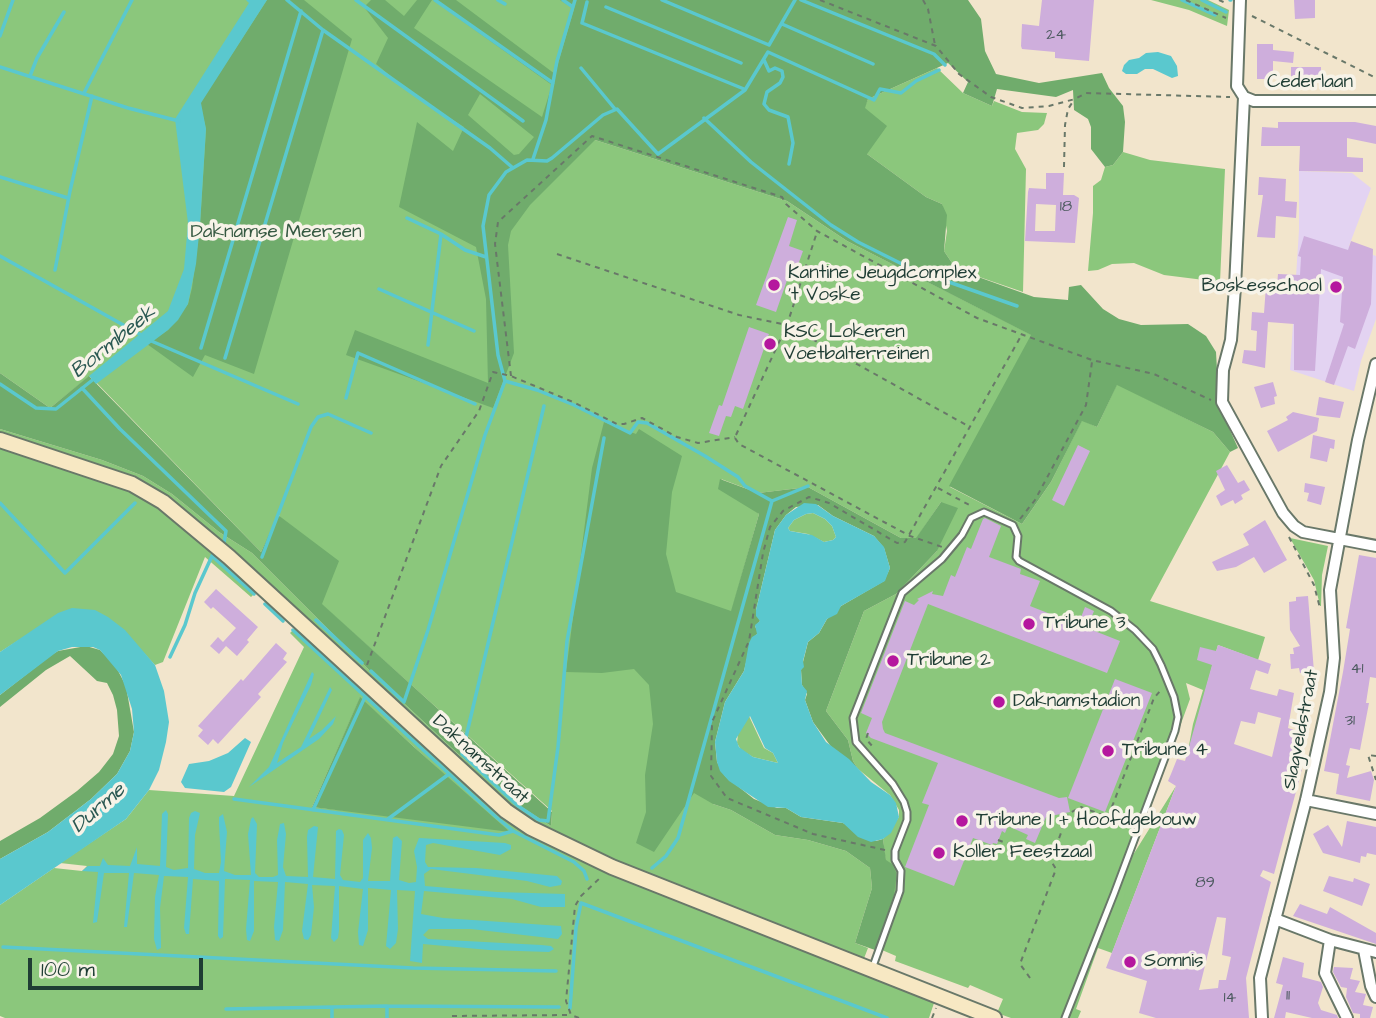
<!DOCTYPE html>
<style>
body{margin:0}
#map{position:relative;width:1376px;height:1018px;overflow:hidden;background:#f2e5cc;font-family:"Architects Daughter",sans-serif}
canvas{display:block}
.scale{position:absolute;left:28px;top:958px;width:175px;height:32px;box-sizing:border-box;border:4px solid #1f3d34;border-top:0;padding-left:9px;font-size:21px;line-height:24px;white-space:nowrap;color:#1f3d34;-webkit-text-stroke:5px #f7f3e8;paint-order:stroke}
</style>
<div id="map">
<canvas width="1376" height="1018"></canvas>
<div class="scale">100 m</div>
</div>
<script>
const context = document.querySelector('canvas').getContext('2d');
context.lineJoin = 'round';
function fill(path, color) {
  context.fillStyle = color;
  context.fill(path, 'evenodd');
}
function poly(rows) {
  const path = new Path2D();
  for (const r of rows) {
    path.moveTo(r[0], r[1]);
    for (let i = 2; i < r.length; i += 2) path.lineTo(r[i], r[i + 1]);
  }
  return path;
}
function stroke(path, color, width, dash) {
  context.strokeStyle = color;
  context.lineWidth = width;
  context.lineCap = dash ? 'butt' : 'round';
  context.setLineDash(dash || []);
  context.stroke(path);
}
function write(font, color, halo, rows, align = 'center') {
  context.font = font + ' "Architects Daughter",sans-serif';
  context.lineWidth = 7;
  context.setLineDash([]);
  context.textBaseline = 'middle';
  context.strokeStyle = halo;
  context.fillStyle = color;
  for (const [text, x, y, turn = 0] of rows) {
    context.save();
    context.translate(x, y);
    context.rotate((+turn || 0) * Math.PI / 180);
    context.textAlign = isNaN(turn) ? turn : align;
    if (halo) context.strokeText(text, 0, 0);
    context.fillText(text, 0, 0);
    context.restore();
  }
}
fill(poly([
 [1299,171,1352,173,1371,188,1349,246,1376,256,1376,319,1361,361,1354,391,1290,370,1299,230]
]), '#e3d3f2');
fill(poly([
 [0,0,576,0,595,140,787,201,847,241,1032,335,950,487,1022,524,1051,482,1082,420,1097,427,1117,384,1213,432,1230,452,1150,601,1265,637,1258,660,1218,645,1186,761,1193,724,1203,690,1186,683,1190,699,1133,855,1176,786,1112,953,1098,948,1076,1009,1081,1011,1078,1018,1011,1018,997,1013,1003,999,970,985,968,988,895,961,896,956,861,941,887,872,883,839,899,817,899,810,890,795,858,769,853,761,848,740,826,711,864,611,896,594,937,551,941,502,916,539,901,538,808,487,758,493,721,479,759,514,707,699,713,804,731,810,775,835,808,840,846,851,870,868,872,888,855,943,868,948,863,961,655,880,543,829,517,812,186,512,0,435,0,429,102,460,143,476,172,494,219,532,252,553,376,677,456,752,520,806,551,826,552,811,321,604,279,515,261,552,90,376,50,408,0,373],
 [1151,0,1208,0,1229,10,1227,26,1189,10],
 [937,68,963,93,992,106,994,101,1022,112,1047,113,1044,124,1038,130,1017,133,1015,149,1026,169,1023,292,956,269,944,251,947,231,942,204,926,197,867,154,864,108,868,99],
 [1123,152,1150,160,1225,169,1220,282,1164,275,1134,263,1112,264,1098,270,1088,271,1093,213,1093,186,1101,180,1105,167,1113,165],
 [0,445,117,483,178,519,257,591,251,597,205,557,163,662,155,665,142,651,19,640,0,652],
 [813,513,825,519,832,526,836,537,833,540,824,542,808,534,790,531,788,528,794,520,806,514],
 [1290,538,1328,546,1322,575,1321,606,1320,606,1314,580],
 [296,627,504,815,935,1000,929,1018,5,1018,0,1016,0,905,54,868,82,871,87,866,60,863,126,819,149,790,234,796,304,647,290,633],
 [360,698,502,827,312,807],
 [749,716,764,748,773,753,778,763,753,757,741,750,737,743,738,734]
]), '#8bc77c');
fill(poly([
 [267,0,304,0,352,39,254,374,205,355,193,377,147,344,168,330,188,304,192,288,200,225,206,129,200,103],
 [371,0,385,0,404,16,417,0,432,0,414,28,542,117,552,85,433,0,456,0,555,74,574,9,560,0,968,0,981,19,985,51,996,74,1039,83,1102,73,1109,88,1123,106,1125,122,1123,152,1113,165,1105,167,1091,149,1091,127,1088,119,1074,110,1073,90,1056,97,997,89,992,106,963,93,968,82,948,63,868,99,865,108,887,126,867,154,926,197,942,204,947,215,944,251,956,269,1034,297,1068,300,1069,287,1081,285,1103,309,1119,319,1141,325,1188,324,1206,336,1216,352,1219,406,1238,448,1230,452,1213,432,1117,385,1097,427,1082,421,1051,482,1022,524,949,486,1031,335,847,241,787,201,595,140,530,205,511,231,508,245,514,353,493,408,346,355,355,330,488,383,486,299,476,247,399,207,417,122,453,151,464,127,411,93,376,64,388,38,364,7],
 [480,94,534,137,519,154,514,155,468,115],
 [0,373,50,408,89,376,261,552,278,515,339,561,322,604,552,812,551,826,520,806,456,752,376,677,252,553,219,532,172,494,143,476,102,460,0,429],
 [604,422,636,434,639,429,682,456,672,492,666,554,676,592,731,611,759,514,718,489,720,479,758,493,808,487,901,538,916,538,941,502,958,508,937,551,896,594,864,611,826,711,848,740,853,761,858,769,832,748,813,722,805,700,807,694,802,685,801,670,808,642,819,633,827,619,841,606,884,581,890,568,884,548,874,536,833,516,818,505,796,507,786,515,775,530,756,610,760,621,755,627,758,629,757,634,751,642,744,671,725,702,715,742,717,762,725,776,754,799,777,808,786,808,801,817,843,823,876,841,883,839,886,860,892,864,896,872,896,880,894,895,875,950,855,943,872,888,870,868,846,851,808,840,775,835,731,810,713,804,694,793,654,852,636,843,646,812,645,775,653,724,649,685,634,669,602,673,566,672,592,468],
 [86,646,100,650,115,665,126,686,134,732,130,751,117,774,91,799,48,832,0,859,0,841,40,818,77,791,99,772,113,754,119,736,117,710,113,695,107,683,97,681,70,656,46,670,0,707,0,695,51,655,58,651],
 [360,697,414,747,510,832,312,807]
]), '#70ac6c');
fill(poly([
 [246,0,267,0,201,103,206,129,200,225,196,264,188,304,178,320,168,330,96,384,89,376,168,311,184,269,188,223,175,119,249,3],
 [1158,52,1171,56,1177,66,1178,76,1172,78,1153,69,1145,69,1137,74,1126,74,1122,71,1124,65,1129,60,1139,58,1146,53],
 [804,503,816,504,833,516,874,536,884,547,890,568,885,581,841,606,837,614,827,619,819,633,808,642,803,661,804,667,801,670,802,685,807,691,805,700,813,722,826,742,849,759,871,782,890,795,896,803,899,817,891,833,883,839,871,842,858,837,843,823,801,817,786,808,768,807,729,781,720,771,717,762,715,742,725,702,744,671,749,643,752,637,757,634,755,625,760,621,756,616,756,610,775,530,786,515],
 [813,513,825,519,832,526,836,537,833,540,824,542,812,535,790,531,788,528,794,520,806,514],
 [750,716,765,748,773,753,778,763,753,757,739,747,736,739],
 [72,608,95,610,108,617,125,630,155,665,164,691,169,722,166,742,159,770,149,790,126,819,0,905,0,859,48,832,91,799,117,774,130,751,134,732,132,709,121,675,100,650,93,647,72,647,58,651,0,695,0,652,58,613],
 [312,672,314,674,311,685,283,743,277,763,301,747,330,687,332,690,309,739,322,730,336,716,333,724,319,739,249,787,269,767],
 [245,738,251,742,231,787,224,792,185,788,181,782,189,764,209,761,228,753],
 [166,810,168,814,166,867,174,870,188,868,189,818,191,813,195,811,200,813,195,835,194,869,205,873,219,873,221,862,219,824,219,817,223,814,227,832,224,871,235,875,251,875,248,834,251,819,253,817,257,824,255,873,259,877,273,877,278,875,277,840,280,824,284,823,286,834,283,867,286,876,308,877,307,837,308,830,314,826,318,827,313,877,335,879,336,831,339,829,342,830,344,835,340,875,343,880,360,882,363,878,363,840,368,833,371,838,372,848,368,881,390,881,393,838,397,836,402,841,399,880,409,883,416,882,417,867,414,851,419,838,505,843,511,845,511,849,500,855,433,843,426,845,425,862,428,867,476,868,557,876,562,881,561,885,550,887,527,881,431,869,424,874,425,886,497,892,565,894,565,907,541,907,512,899,424,891,421,914,443,918,561,926,562,934,558,939,471,929,429,929,423,935,428,939,541,945,551,946,554,949,549,952,489,950,423,944,422,963,410,961,415,891,397,890,398,929,396,943,390,949,386,946,391,890,368,888,368,930,363,946,359,945,358,932,363,889,339,886,339,930,338,938,334,942,331,938,335,886,312,885,314,907,311,935,308,940,304,939,302,931,308,884,285,882,283,930,279,941,275,940,274,927,278,882,254,881,254,931,250,941,247,940,246,929,250,880,225,879,223,937,220,939,218,936,219,881,193,879,189,934,186,934,184,928,188,877,164,876,160,908,161,944,161,948,157,950,154,939,155,897,159,875,134,873,127,927,124,927,129,873,104,873,97,922,93,923,98,872,82,871,88,866,100,866,103,858,108,865,130,866,137,847,137,864,160,866,162,814]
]), '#5ac8ce');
stroke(poly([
 [287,0,323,30,490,148,513,168],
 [356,0,523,121],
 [435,0,553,83],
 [498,0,505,4],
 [563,0,573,7],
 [662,0,769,45,795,0],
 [801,0,934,54,945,65],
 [1182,0,1215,15],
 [1202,0,1226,12],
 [1230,0,1231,0],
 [587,2,582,23,744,89],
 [606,7,741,63],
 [782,24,873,64],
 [0,36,13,0],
 [764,60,769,71,775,68,782,71,783,77,780,83,767,92,764,104,769,110,788,117,793,143,789,164],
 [0,67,128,108,179,121],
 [581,68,615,109],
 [30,76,37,58,64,12],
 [84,93,132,0],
 [704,118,751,162,831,225,858,242,912,269,1017,306],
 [533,159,546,120,557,61,575,0],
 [0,177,68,198],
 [407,218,441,234,465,250,486,257],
 [0,256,143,336],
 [55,270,70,191,92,96],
 [379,289,474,331],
 [149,340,298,404],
 [428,345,441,234],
 [201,348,301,11],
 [225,358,323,30],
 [0,384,36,408,56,409,95,378],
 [82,388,120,429,226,531,224,543],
 [346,398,358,353,475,404],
 [544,406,462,754,518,806,539,820,548,821,558,747,567,641,604,438],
 [808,486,772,501,745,486,738,477,705,456,647,423,638,422,630,433,574,405,537,390,505,381,498,355,483,226,489,195,506,172,527,160,547,161,552,158,603,115,617,109,658,154,745,90,768,52,874,100,880,89,901,93,916,81,939,70],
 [0,503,65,573],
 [216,552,212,556,254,594],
 [262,557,311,427,318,417,328,414,371,433],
 [65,573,135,503],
 [265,604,283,621],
 [316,620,362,663],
 [293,630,495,816,513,831,574,862,584,871,587,879],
 [170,657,185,625,195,593,212,556],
 [371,671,404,702,428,630,485,435,505,381],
 [234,799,499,835,513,831],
 [313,810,365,697],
 [388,819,449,774],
 [652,868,666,856,678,838,772,501],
 [3,947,413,968,556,971],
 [332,1008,332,1018],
 [570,1008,576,928,581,903,887,1018],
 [226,1009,387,1006],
 [387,1018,387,1006,559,1007]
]), '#5ac8ce', 3.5);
fill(poly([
 [1042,0,1094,0,1089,61,1055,58,1055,52,1022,49,1021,46,1022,24,1039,26],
 [1294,0,1315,0,1315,18,1295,19],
 [1257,44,1273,44,1273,50,1294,52,1293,63,1273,61,1273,79,1257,79],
 [1291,67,1321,67,1321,80,1291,79],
 [1278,122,1355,122,1376,126,1376,144,1347,138,1347,157,1363,158,1363,172,1299,171,1300,146,1261,146,1262,127,1278,128],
 [1046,173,1064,173,1063,195,1074,195,1079,198,1075,243,1025,241,1028,192,1029,188,1046,189],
 [1036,204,1056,205,1055,231,1035,231],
 [1259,177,1286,179,1285,201,1297,202,1296,218,1276,216,1275,238,1257,237,1263,195,1258,195],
 [788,217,797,220,789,246,803,251,798,265,793,263,776,312,756,305],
 [1304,236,1348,250,1351,241,1373,249,1371,304,1355,349,1348,346,1334,385,1325,382,1344,324,1340,322,1343,277,1321,269,1315,371,1294,370,1294,324,1268,322,1265,368,1242,363,1244,350,1256,351,1257,331,1251,330,1252,312,1264,313,1266,286,1277,286,1278,274,1300,275,1301,257,1298,256],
 [749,327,769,334,743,409,735,406,731,417,726,416,719,436,709,433,719,405,722,406],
 [1273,382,1277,396,1274,397,1275,404,1261,408,1254,387],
 [1319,397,1344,402,1340,418,1316,415],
 [1293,412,1319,418,1317,431,1278,452,1267,431,1288,420,1286,417],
 [1313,435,1335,440,1334,449,1330,448,1327,462,1310,458],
 [1078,445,1090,451,1064,506,1052,500],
 [1227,465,1238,483,1244,480,1250,490,1241,495,1243,499,1235,504,1233,500,1221,506,1216,496,1225,490,1216,471],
 [1305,483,1325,487,1321,505,1307,501,1309,493,1304,492],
 [985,518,1001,526,989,557,1021,569,1020,574,1040,581,1030,606,1078,625,1085,607,1094,611,1087,628,1120,641,1107,673,928,604,882,722,883,729,885,733,1059,798,1067,797,1070,812,1046,817,1035,843,1026,839,1028,835,1008,826,1005,833,1002,831,997,844,993,843,992,845,973,838,954,886,905,867,929,805,922,803,938,763,871,738,866,733,872,718,861,713,905,601,914,605,919,600,917,599,933,591,932,594,943,596,951,575,955,577,967,547,971,549,983,519],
 [1265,520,1287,560,1264,573,1254,557,1236,567,1217,571,1212,562,1249,545,1243,534],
 [1359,555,1376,558,1376,678,1370,677,1366,703,1369,703,1360,750,1350,748,1346,765,1350,766,1347,778,1371,771,1374,780,1370,801,1336,794,1339,774,1324,771,1343,672,1350,629,1346,628],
 [216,589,258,627,247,640,249,642,237,656,226,646,219,654,210,646,218,637,223,642,236,628,213,607,211,609,204,602],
 [1308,596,1314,672,1300,673,1299,668,1291,669,1290,654,1294,654,1293,648,1300,646,1290,630,1289,602,1296,601,1296,597],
 [276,643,287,653,283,659,287,662,258,694,261,697,218,744,213,739,208,745,198,736,203,730,198,726,241,679,243,681],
 [1218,645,1271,664,1268,674,1256,670,1250,689,1277,696,1279,689,1294,693,1288,728,1300,732,1292,763,1302,769,1274,874,1263,870,1260,876,1271,882,1246,978,1249,1018,1156,1018,1139,1013,1147,981,1106,968,1176,786,1168,781,1171,774,1177,759,1185,761,1212,665,1197,660,1200,647,1216,651],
 [1258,712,1281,718,1272,757,1234,744,1241,721,1255,724],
 [1217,917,1226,918,1222,955,1231,957,1226,980,1219,980,1218,988,1199,990],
 [1115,679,1152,693,1105,812,1068,798],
 [1347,821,1376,827,1376,855,1367,853,1366,857,1361,856,1360,863,1323,853,1313,834,1328,825,1342,847],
 [1329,876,1353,882,1354,878,1370,884,1362,906,1323,891],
 [1300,904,1327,914,1330,907,1376,933,1376,944,1293,916],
 [1283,957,1304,963,1302,977,1321,982,1323,987,1318,1003,1321,1010,1337,1015,1338,1018,1312,1018,1286,1012,1285,1018,1274,1018,1283,985,1276,983],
 [1334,967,1353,968,1350,979,1360,981,1355,992,1366,994,1363,1005,1373,1007,1370,1018,1360,1018,1360,1014,1353,1013,1346,997,1347,988,1341,987,1333,972]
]), '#ceaedc');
const lane = poly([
 [872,969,900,891,901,871,895,860,895,851,907,820,907,812,904,802,893,784,856,742,853,718,902,593,942,559,962,535,971,518,984,512,1013,525,1018,536,1016,557,1019,561,1111,611,1135,630,1153,649,1161,665,1174,697,1178,717,1175,731,1114,894,1065,1018]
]);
const street = poly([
 [1240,0,1237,86,1244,97,1235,287,1231,340,1223,370,1222,402,1283,513,1294,526,1303,532,1376,546],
 [1244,97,1254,101,1376,101],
 [1306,800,1376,814],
 [1275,919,1330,940,1376,952],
 [1330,940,1325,973,1347,1018],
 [1364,950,1371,986,1376,997],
 [1262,1018,1260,978,1306,800,1330,692,1334,658,1330,590,1358,440,1376,364]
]);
const secondary = poly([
 [0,440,132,484,163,502,229,557,506,811,531,828,612,867,994,1018]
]);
stroke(lane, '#697869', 9);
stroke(street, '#697869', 14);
stroke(secondary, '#697869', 18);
stroke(poly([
 [820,0,936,46,959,74,991,97,1022,108,1049,106,1075,99,1086,93,1230,97],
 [923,0,928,9,935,45],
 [1186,0,1226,18],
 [1219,0,1228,4],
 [1252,16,1376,78],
 [1064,167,1065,125,1068,109,1074,100],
 [557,254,739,315,787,325,968,426],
 [511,376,495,244,498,222,592,136,782,197,786,204,817,231,977,318,1092,360,1154,374,1211,400],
 [736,435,787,325,817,232],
 [735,438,739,444,910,536,942,547],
 [938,488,973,507],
 [1020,519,1035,500,1086,405,1092,362],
 [1289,537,1314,585,1320,608],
 [367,665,441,466,479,411,493,372,511,376,573,402,617,424,624,424,642,418,677,437,698,443,735,437],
 [868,733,866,739,873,747],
 [1376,756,1368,755,1376,780],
 [998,840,1051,860,1068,814,1081,807,1108,817,1154,698,1160,691],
 [885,850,813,834,727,798,711,776,712,722,749,641,763,553,770,527,783,511,809,497,829,503,897,543,905,542,1021,336],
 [1030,978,1020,964,1056,869,1051,861],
 [452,1016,570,1015],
 [579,1018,571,1015,566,1001,575,906,581,896,601,877],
 [932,1018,936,1008]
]), '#697869', 2, [5, 5]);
stroke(lane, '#fff', 5);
stroke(street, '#fff', 10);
stroke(secondary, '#f7e8c3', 14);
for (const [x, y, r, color] of [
 [774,285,7,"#b5179e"],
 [1336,287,7,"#b5179e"],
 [770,344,7,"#b5179e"],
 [1029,624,7,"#b5179e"],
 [893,661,7,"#b5179e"],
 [999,702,7,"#b5179e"],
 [1108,751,7,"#b5179e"],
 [962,821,7,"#b5179e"],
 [939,853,7,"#b5179e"],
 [1130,962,7,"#b5179e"]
]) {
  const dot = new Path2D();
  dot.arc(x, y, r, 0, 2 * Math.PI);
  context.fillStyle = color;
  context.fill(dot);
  stroke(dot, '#f7f3e8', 2.5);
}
write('16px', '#4b595e', null, [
 ["24",1056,36],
 ["18",1066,208],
 ["41",1357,670],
 ["31",1350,722],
 ["89",1205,884],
 ["11",1288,997],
 ["14",1230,999]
]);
write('19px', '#1f3d34', '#f7f3e8', [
 ["Cederlaan",1310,83],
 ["Slagveldstraat",1302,730,-79],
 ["Daknamstraat",480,760,42]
]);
write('19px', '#355942', '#f7f3e8', [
 ["Daknamse Meersen",276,233]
]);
write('19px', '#1f3d34', '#f7f3e8', [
 ["Kantine Jeugdcomplex",788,274],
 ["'t Voske",788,296],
 ["Boskesschool",1322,287,"right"],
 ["KSC Lokeren",784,333],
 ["Voetbalterreinen",784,355],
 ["Tribune 3",1043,624],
 ["Tribune 2",907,661],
 ["Daknamstadion",1013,702],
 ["Tribune 4",1122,751],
 ["Tribune 1 + Hoofdgebouw",976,821],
 ["Koller Feestzaal",953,853],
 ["Somnis",1144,962]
], 'left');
write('italic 21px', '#2b5953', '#f7f3e8', [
 ["Bormbeek",114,343,-39],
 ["Durme",99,809,-41]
]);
</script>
